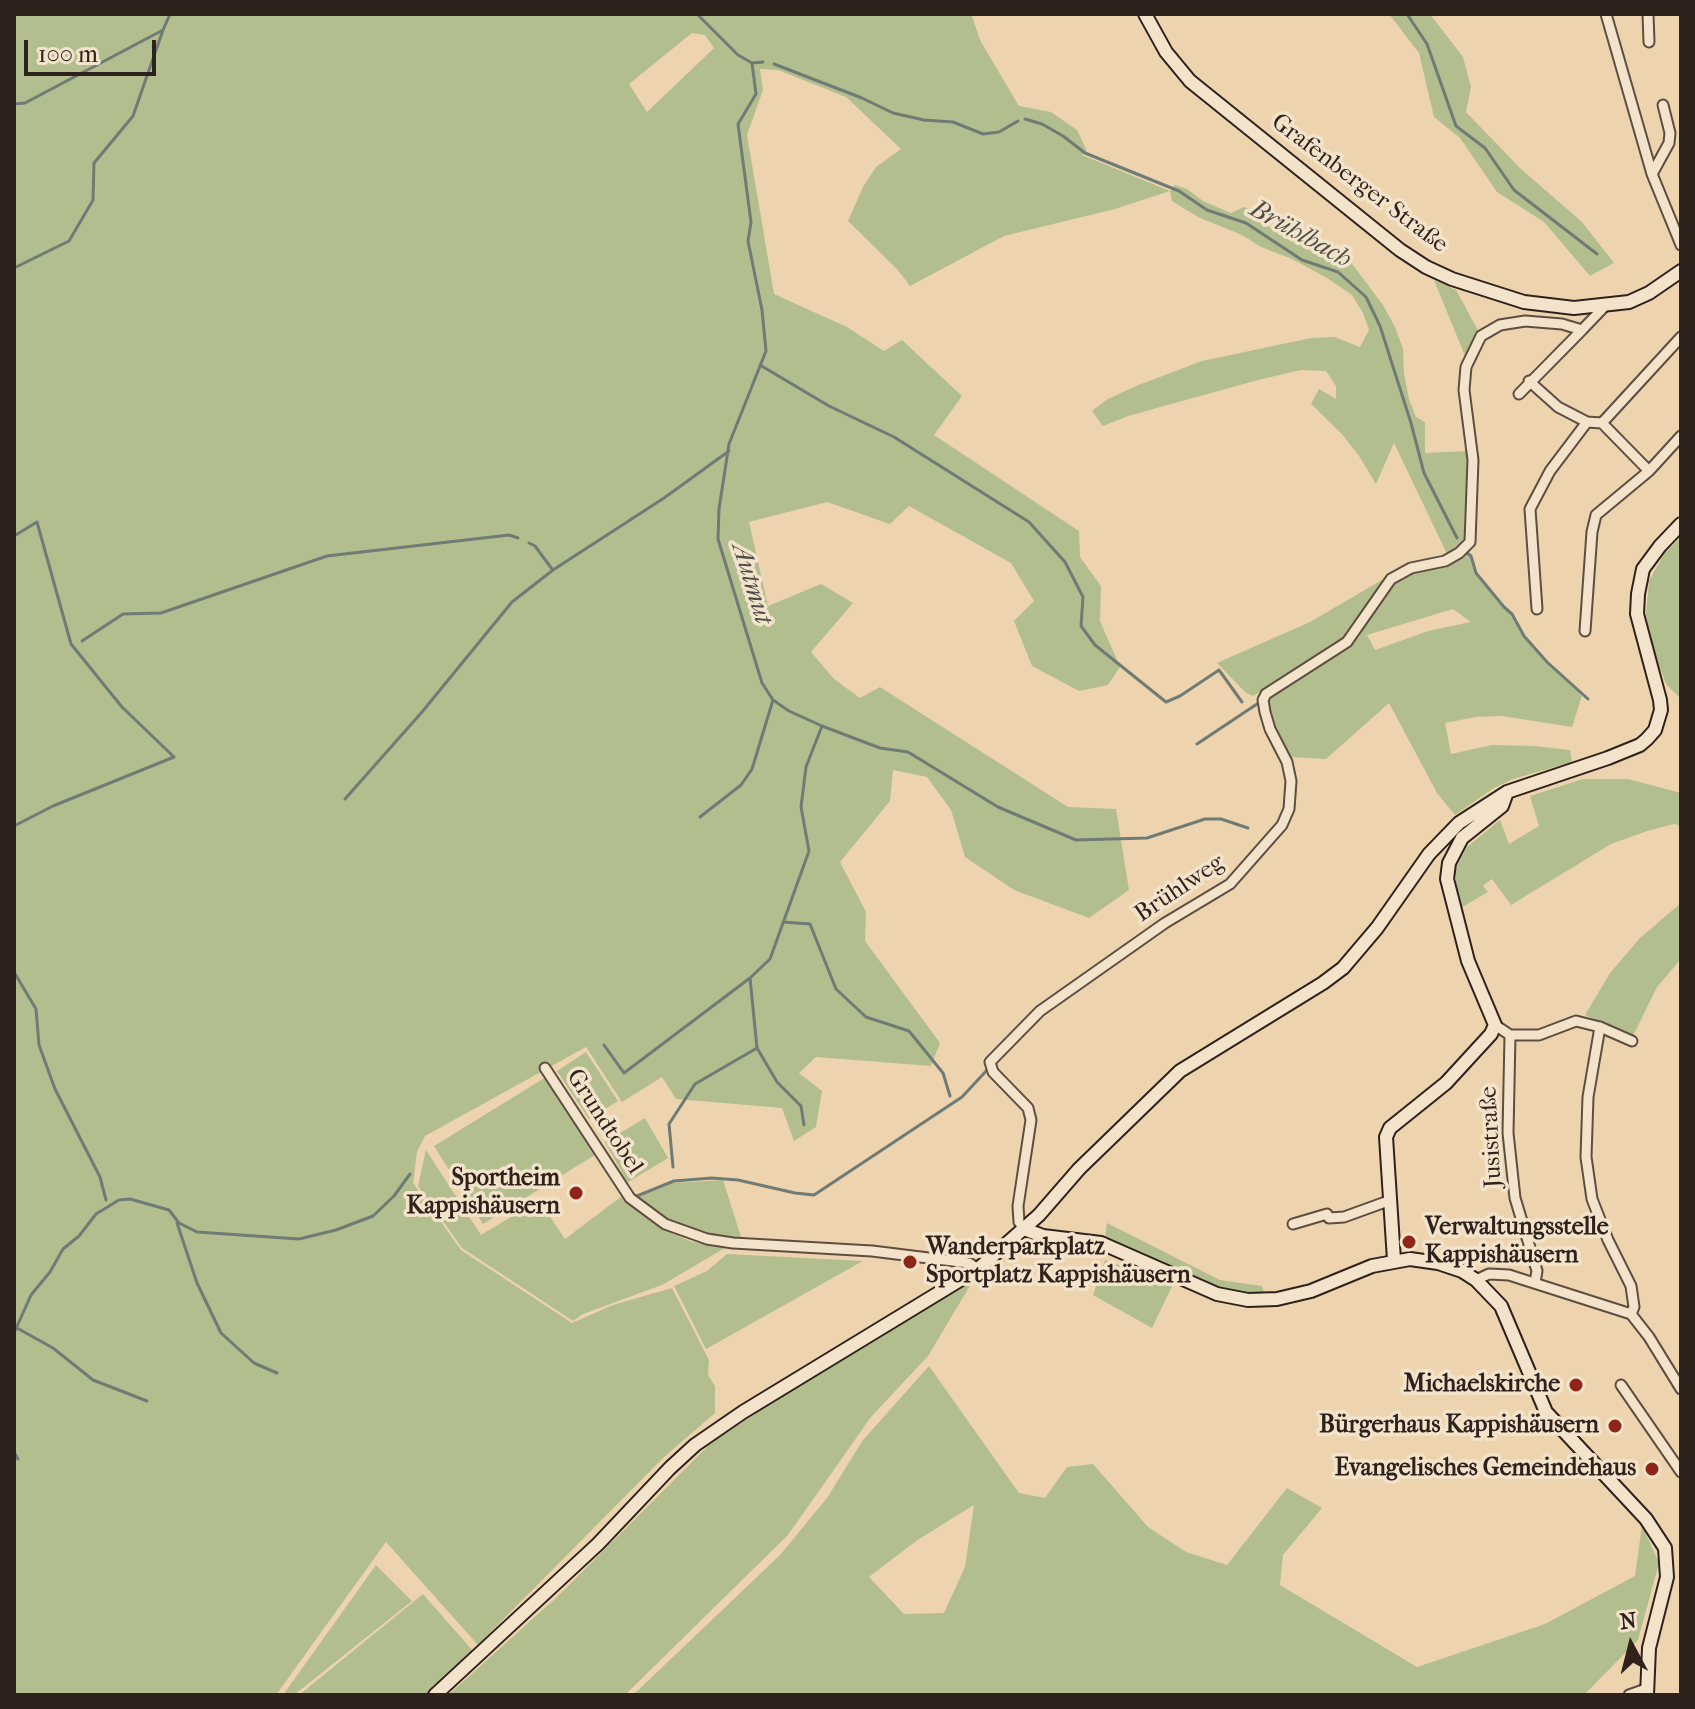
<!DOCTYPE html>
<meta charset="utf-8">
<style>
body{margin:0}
#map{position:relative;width:1695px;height:1709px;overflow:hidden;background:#edd4af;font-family:"IM FELL French Canon",serif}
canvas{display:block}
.frame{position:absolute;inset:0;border:16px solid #2f211c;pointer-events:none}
.north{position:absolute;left:1591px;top:1605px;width:80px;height:80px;-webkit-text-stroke:6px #f3e3cb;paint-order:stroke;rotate:353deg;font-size:22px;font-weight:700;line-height:32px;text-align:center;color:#2f211c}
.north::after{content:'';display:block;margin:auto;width:28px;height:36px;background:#2f211c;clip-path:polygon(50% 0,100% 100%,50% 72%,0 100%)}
.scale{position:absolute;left:24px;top:40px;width:132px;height:36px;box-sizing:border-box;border:4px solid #2f211c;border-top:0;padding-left:10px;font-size:24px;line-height:28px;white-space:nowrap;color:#2f211c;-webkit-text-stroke:6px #f3e3cb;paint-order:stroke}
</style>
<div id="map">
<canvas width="1695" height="1709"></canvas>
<div class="frame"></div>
<div class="north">N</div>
<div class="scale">100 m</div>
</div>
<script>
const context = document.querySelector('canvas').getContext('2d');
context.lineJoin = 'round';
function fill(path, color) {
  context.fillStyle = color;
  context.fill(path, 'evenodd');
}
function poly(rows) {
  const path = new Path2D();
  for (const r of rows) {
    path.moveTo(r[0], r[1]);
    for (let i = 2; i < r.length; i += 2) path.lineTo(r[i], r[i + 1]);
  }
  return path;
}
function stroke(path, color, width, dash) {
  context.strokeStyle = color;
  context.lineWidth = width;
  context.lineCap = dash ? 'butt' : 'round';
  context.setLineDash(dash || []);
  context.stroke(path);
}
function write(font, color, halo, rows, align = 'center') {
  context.font = font + ' "IM FELL French Canon",serif';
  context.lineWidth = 7;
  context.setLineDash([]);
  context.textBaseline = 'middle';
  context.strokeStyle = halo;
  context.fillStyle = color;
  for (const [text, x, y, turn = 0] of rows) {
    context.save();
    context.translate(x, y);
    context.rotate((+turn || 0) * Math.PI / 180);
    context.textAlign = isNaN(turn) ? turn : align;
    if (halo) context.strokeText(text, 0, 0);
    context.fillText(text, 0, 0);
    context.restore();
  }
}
fill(poly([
 [14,14,971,14,981,42,1019,106,1051,112,1077,130,1087,151,1082,155,1170,191,1175,185,1187,189,1203,201,1231,213,1244,207,1257,212,1269,227,1291,238,1333,246,1350,261,1383,305,1395,327,1403,349,1404,374,1409,399,1416,417,1425,422,1425,453,1468,451,1468,499,1464,539,1448,556,1394,443,1376,484,1359,456,1342,434,1311,404,1319,389,1336,399,1336,386,1326,371,1301,370,1258,380,1128,416,1103,426,1092,411,1106,400,1136,386,1202,361,1311,338,1335,337,1360,347,1369,330,1363,313,1352,295,1327,278,1292,259,1261,247,1242,235,1198,217,1172,201,1170,191,1115,209,1004,236,910,286,897,269,848,221,863,187,876,167,901,149,846,97,778,70,760,69,763,90,747,135,774,294,847,327,884,351,902,340,962,396,934,435,1079,531,1080,557,1101,586,1100,621,1120,667,1108,685,1079,691,1032,666,1014,621,1034,601,1011,563,909,506,890,524,827,502,749,522,768,606,821,584,853,603,811,652,834,679,860,698,880,687,1068,807,1116,809,1129,890,1089,918,1014,890,965,857,951,810,927,777,893,770,890,801,840,862,866,912,865,941,940,1043,931,1066,816,1057,799,1073,822,1091,816,1127,794,1141,782,1108,676,1099,662,1077,622,1102,586,1047,425,1136,417,1152,413,1183,461,1250,572,1323,613,1305,672,1288,709,1360,708,1375,715,1386,715,1413,664,1457,478,1645,386,1542,276,1695,14,1695],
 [692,33,705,35,714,48,647,112,629,84],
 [1389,14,1430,14,1463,57,1471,87,1466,112,1520,168,1582,222,1614,263,1590,276,1544,222,1497,192,1460,138,1434,117,1419,53],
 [1434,280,1456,290,1480,334,1465,356],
 [1681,537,1681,699,1666,684,1652,647,1646,615,1649,581,1664,554],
 [1467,552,1471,556,1476,573,1504,607,1512,614,1524,636,1547,662,1574,686,1582,696,1572,727,1502,716,1476,717,1445,723,1451,754,1492,745,1534,746,1570,750,1572,762,1513,779,1494,788,1455,815,1437,793,1389,703,1326,759,1290,757,1268,714,1268,696,1352,644,1359,637,1361,628,1393,582,1411,572,1445,564],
 [1453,609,1471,622,1428,631,1375,650,1367,635],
 [1394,573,1343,641,1253,696,1246,693,1217,663,1310,622],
 [1583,779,1628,779,1681,793,1681,826,1674,824,1647,831,1611,844,1511,905,1492,879,1483,886,1488,892,1459,909,1455,870,1467,847,1500,820,1509,844,1539,826,1530,796],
 [1681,903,1681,959,1657,987,1633,1036,1585,1015,1610,973,1640,938],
 [586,1052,618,1101,589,1119,557,1071],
 [546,1077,595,1155,483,1224,434,1146],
 [645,1118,668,1158,625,1184,598,1142,599,1139,624,1176,605,1142],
 [426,1150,481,1235,539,1200,565,1239,622,1196,625,1202,658,1227,692,1242,725,1248,662,1285,583,1314,573,1321,462,1248,418,1186],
 [723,1180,742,1240,691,1231,665,1220,636,1198,674,1183],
 [1107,1223,1220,1280,1262,1286,1264,1292,1248,1293,1219,1287,1105,1237],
 [727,1254,863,1261,706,1349,674,1286,707,1271],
 [1105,1260,1127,1268,1131,1261,1174,1282,1152,1328,1093,1295],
 [974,1279,928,1356,871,1417,788,1535,625,1695,448,1695,557,1597,709,1445,792,1389],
 [929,1366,1019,1493,1045,1498,1067,1467,1093,1464,1148,1527,1186,1552,1227,1565,1287,1488,1322,1508,1283,1555,1280,1585,1417,1667,1545,1624,1635,1576,1642,1525,1659,1563,1638,1640,1584,1695,633,1695,780,1555,827,1498,863,1440],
 [974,1505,965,1567,944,1613,904,1614,869,1577,916,1541],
 [376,1565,412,1601,294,1695,283,1695],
 [423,1594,473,1651,425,1695,299,1695]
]), '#b3be8f');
stroke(poly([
 [1407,14,1427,44,1456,126,1485,148,1514,190,1597,254],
 [752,63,763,62],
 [774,64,862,98,893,113,924,120,953,122,983,134,999,132,1018,121],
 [14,104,25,103,163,30,170,14],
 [1025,119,1042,124,1063,136,1085,153,1179,191,1207,210,1246,223,1302,260,1338,272,1366,297,1380,326,1411,423,1424,473,1457,538],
 [14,268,69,241,93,200,94,163,133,116,163,30],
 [760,365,829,406,894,437,1029,522,1065,562,1083,597,1081,626,1095,645,1166,702,1180,696,1219,670,1242,702],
 [14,536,37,522,71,644,122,707,174,757,53,806],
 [529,543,535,546,552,569],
 [1466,552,1471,556,1476,573,1504,607,1512,614,1524,636,1547,662,1588,699],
 [82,641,123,614,161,613,327,556,509,535,518,538],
 [822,726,880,748,908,752,998,807,1076,840,1147,838,1205,819,1221,819,1248,828],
 [1197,744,1257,704],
 [345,799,422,712,512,602,553,570,664,498,729,451],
 [700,817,741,785,752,769,773,700],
 [14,826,51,807],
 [783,922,810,924,836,989,866,1017,909,1031,943,1073,950,1096],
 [14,972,36,1009,39,1045,55,1089,100,1177,106,1200],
 [750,978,757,1048,777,1082,801,1106,804,1125],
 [604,1045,624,1073,750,978,770,959,809,851,801,807,806,767,822,726,789,711,773,700,762,683,718,539,719,509,729,444,766,351,762,310,748,241,751,222,738,124,756,94,752,63,738,55,697,14],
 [673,1167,669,1124,695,1084,757,1048],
 [637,1196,674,1181,712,1178,738,1180,795,1193,814,1195,962,1097,988,1069],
 [177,1223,197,1283,221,1333,254,1363,277,1373],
 [17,1328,53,1348,93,1380,147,1401],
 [14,1333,31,1295,50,1272,63,1249,79,1236,96,1214,119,1200,130,1199,169,1210,179,1223,197,1232,299,1239,336,1230,373,1216,394,1196,410,1174],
 [14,1452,18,1459]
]), '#6f7b75', 3);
const street = poly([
 [1606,14,1652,174,1681,245],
 [1648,14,1649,42],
 [1652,174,1669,143,1670,133,1663,105],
 [1529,381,1558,407,1587,422,1602,423,1649,471],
 [1519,394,1582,330],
 [1602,423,1681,337],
 [1537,609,1530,509,1550,471,1587,422],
 [1585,631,1592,532,1596,515,1649,471,1681,436],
 [1495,1025,1510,1035,1539,1035,1576,1021,1600,1027,1632,1041],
 [1600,1027,1588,1097,1586,1157,1592,1199,1608,1240,1631,1286,1634,1307,1631,1314],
 [1510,1035,1508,1133,1515,1198,1537,1271,1535,1282],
 [545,1068,630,1198,665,1224,707,1239,733,1243,872,1251,969,1263,978,1269],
 [1293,1224,1327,1214,1329,1218,1344,1217,1391,1200],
 [1024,1229,1019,1222,1018,1206,1031,1120,1028,1108,993,1072,990,1062,1040,1011,1165,923,1230,884,1282,825,1289,809,1291,781,1287,762,1270,729,1265,712,1263,700,1266,694,1347,642,1391,579,1411,568,1445,561,1459,553,1470,542,1473,460,1464,390,1466,367,1481,336,1500,325,1525,321,1562,324,1582,330,1604,307],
 [1476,1280,1489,1274,1509,1275,1631,1314,1649,1337,1681,1389],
 [1621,1385,1681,1472],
 [1629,1695,1646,1689]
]);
const secondary = poly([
 [1145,14,1166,52,1190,81,1400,250,1426,267,1452,279,1524,302,1574,308,1629,302,1649,293,1681,271],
 [1024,1229,1043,1236,1101,1243,1217,1294,1248,1300,1277,1299,1311,1291,1372,1266,1410,1259,1438,1263,1462,1271,1476,1280,1501,1306,1546,1412,1646,1519,1665,1548,1667,1577,1649,1648,1647,1695],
 [1394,1260,1386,1137,1390,1128,1446,1083,1491,1034,1495,1025,1468,961,1447,879,1449,863,1462,838,1502,806,1507,792],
 [435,1695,598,1544,670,1468,695,1445,743,1412,978,1269,1039,1215,1079,1169,1180,1071,1323,983,1343,968,1377,928,1429,854,1459,823,1507,792,1608,758,1640,745,1647,739,1655,730,1661,710,1660,700,1637,614,1638,594,1643,569,1660,546,1681,524]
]);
stroke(street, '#5e4e41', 13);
stroke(secondary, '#2f211c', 16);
stroke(street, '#f3e3cb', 9);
stroke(secondary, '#f3e3cb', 12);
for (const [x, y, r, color] of [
 [576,1193,8,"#8f2418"],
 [1409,1242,8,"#8f2418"],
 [910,1262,8,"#8f2418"],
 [1576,1385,8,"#8f2418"],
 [1615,1426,8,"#8f2418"],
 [1652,1469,8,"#8f2418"]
]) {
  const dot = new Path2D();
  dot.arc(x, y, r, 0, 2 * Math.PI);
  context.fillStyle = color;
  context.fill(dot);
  stroke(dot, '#f3e3cb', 3);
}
write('24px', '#2f211c', '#f3e3cb', [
 ["Grafenberger Straße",1359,184,37],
 ["Brühlweg",1180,889,-34],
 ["Grundtobel",604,1122,57],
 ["Jusistraße",1492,1137,-93]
]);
write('bold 24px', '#2f211c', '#f3e3cb', [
 ["Sportheim",560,1179],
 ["Kappishäusern",560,1207],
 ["Verwaltungsstelle",1425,1228,"left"],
 ["Kappishäusern",1425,1256,"left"],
 ["Wanderparkplatz",926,1248,"left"],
 ["Sportplatz Kappishäusern",926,1276,"left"],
 ["Michaelskirche",1560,1385],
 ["Bürgerhaus Kappishäusern",1599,1426],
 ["Evangelisches Gemeindehaus",1636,1469]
], 'right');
write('italic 26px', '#4f4e48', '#f3e3cb', [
 ["Brühlbach",1300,235,29],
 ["Autmut",751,584,73]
]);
</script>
